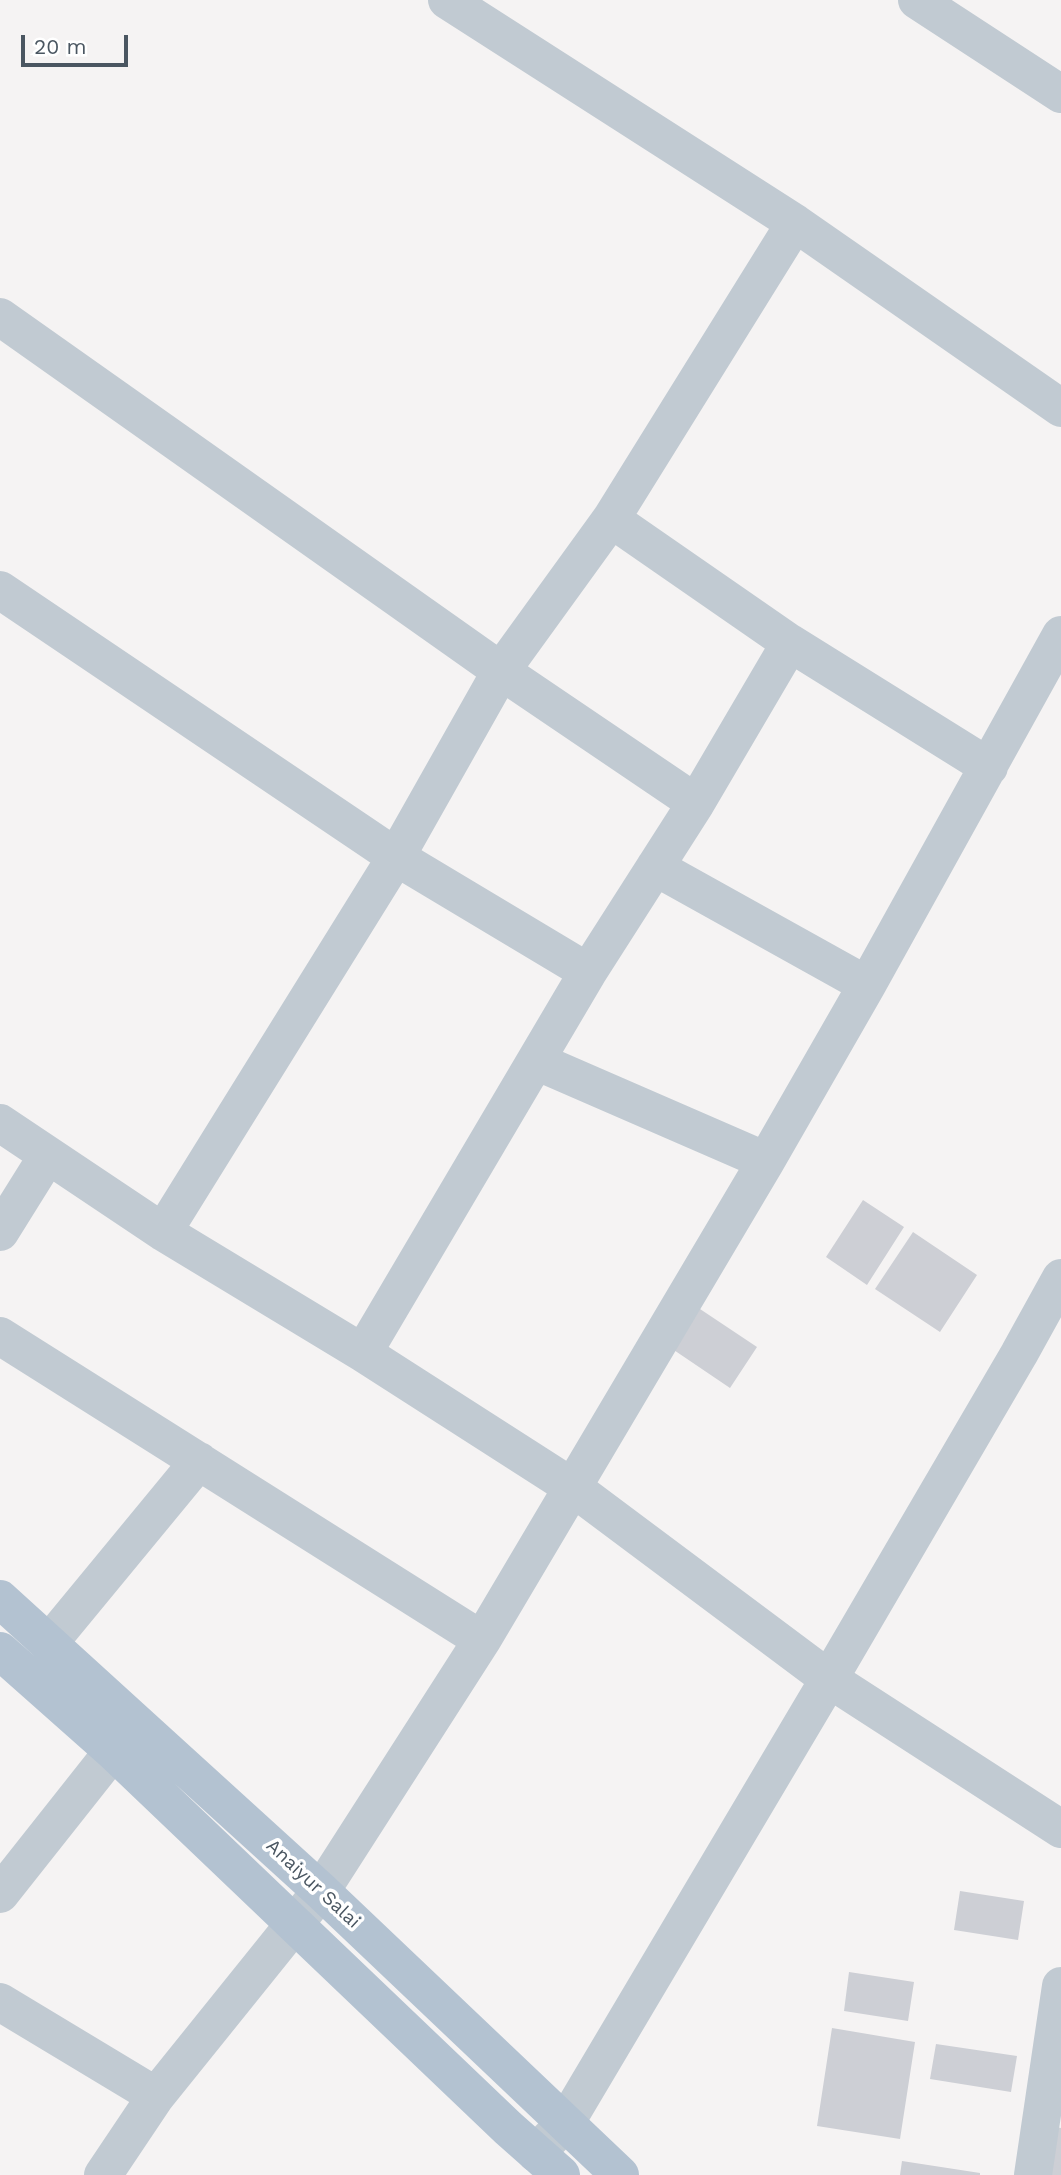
<!DOCTYPE html>
<style>
body{margin:0}
#map{position:relative;width:1061px;height:2175px;overflow:hidden;background:#f5f3f3;font-family:"Work Sans",sans-serif}
canvas{display:block}
.scale{position:absolute;left:21px;top:35px;width:107px;height:32px;box-sizing:border-box;border:4px solid #4a5661;border-top:0;padding-left:9px;font-size:21px;line-height:24px;white-space:nowrap;color:#4a5661;-webkit-text-stroke:5px #fff;paint-order:stroke}
</style>
<div id="map">
<canvas width="1061" height="2175"></canvas>
<div class="scale">20 m</div>
</div>
<script>
const context = document.querySelector('canvas').getContext('2d');
context.lineJoin = 'round';
function fill(path, color) {
  context.fillStyle = color;
  context.fill(path, 'evenodd');
}
function poly(rows) {
  const path = new Path2D();
  for (const r of rows) {
    path.moveTo(r[0], r[1]);
    for (let i = 2; i < r.length; i += 2) path.lineTo(r[i], r[i + 1]);
  }
  return path;
}
function stroke(path, color, width, dash) {
  context.strokeStyle = color;
  context.lineWidth = width;
  context.lineCap = dash ? 'butt' : 'round';
  context.setLineDash(dash || []);
  context.stroke(path);
}
function write(font, color, halo, rows, align = 'center') {
  context.font = font + ' "Work Sans",sans-serif';
  context.lineWidth = 7;
  context.setLineDash([]);
  context.textBaseline = 'middle';
  context.strokeStyle = halo;
  context.fillStyle = color;
  for (const [text, x, y, turn = 0] of rows) {
    context.save();
    context.translate(x, y);
    context.rotate((+turn || 0) * Math.PI / 180);
    context.textAlign = isNaN(turn) ? turn : align;
    if (halo) context.strokeText(text, 0, 0);
    context.fillText(text, 0, 0);
    context.restore();
  }
}
fill(poly([
 [863,1200,904,1227,867,1285,826,1257],
 [913,1232,977,1275,940,1332,875,1289],
 [688,1301,757,1347,730,1388,662,1342],
 [960,1891,1024,1901,1018,1940,954,1930],
 [849,1972,914,1982,908,2021,844,2011],
 [832,2028,915,2042,900,2139,817,2126],
 [936,2044,1017,2056,1011,2092,930,2079],
 [1055,2127,1061,2128,1061,2175,1048,2175],
 [902,2161,980,2173,980,2175,900,2175]
]), '#cdcfd5');
stroke(poly([
 [447,0,795,223,1061,408],
 [917,0,1061,94],
 [0,317,501,671,696,803],
 [611,519,790,643,989,767],
 [0,590,396,857,163,1232],
 [655,867,867,985],
 [588,972,396,857,501,671,611,519,795,223],
 [536,1061,766,1161],
 [0,1123,163,1232,363,1353,572,1487,829,1679,1061,1829],
 [0,1232,48,1155],
 [0,1336,482,1640],
 [363,1353,588,972,696,803,790,643],
 [49,1643,199,1461],
 [0,1894,133,1726],
 [0,2002,156,2096],
 [536,2153,566,2122,829,1679,1019,1354,1061,1278],
 [103,2175,156,2096,321,1891,482,1640,766,1161,867,985,1061,635],
 [1033,2175,1061,1986]
]), '#c1cad2', 38);
stroke(poly([
 [0,1599,321,1891,620,2175],
 [0,1651,113,1751,508,2128,561,2175]
]), '#b3c2d1', 38);
write('19px', '#4a5661', '#fff', [
 ["Anaiyur Salai",313,1884,43]
]);
</script>
